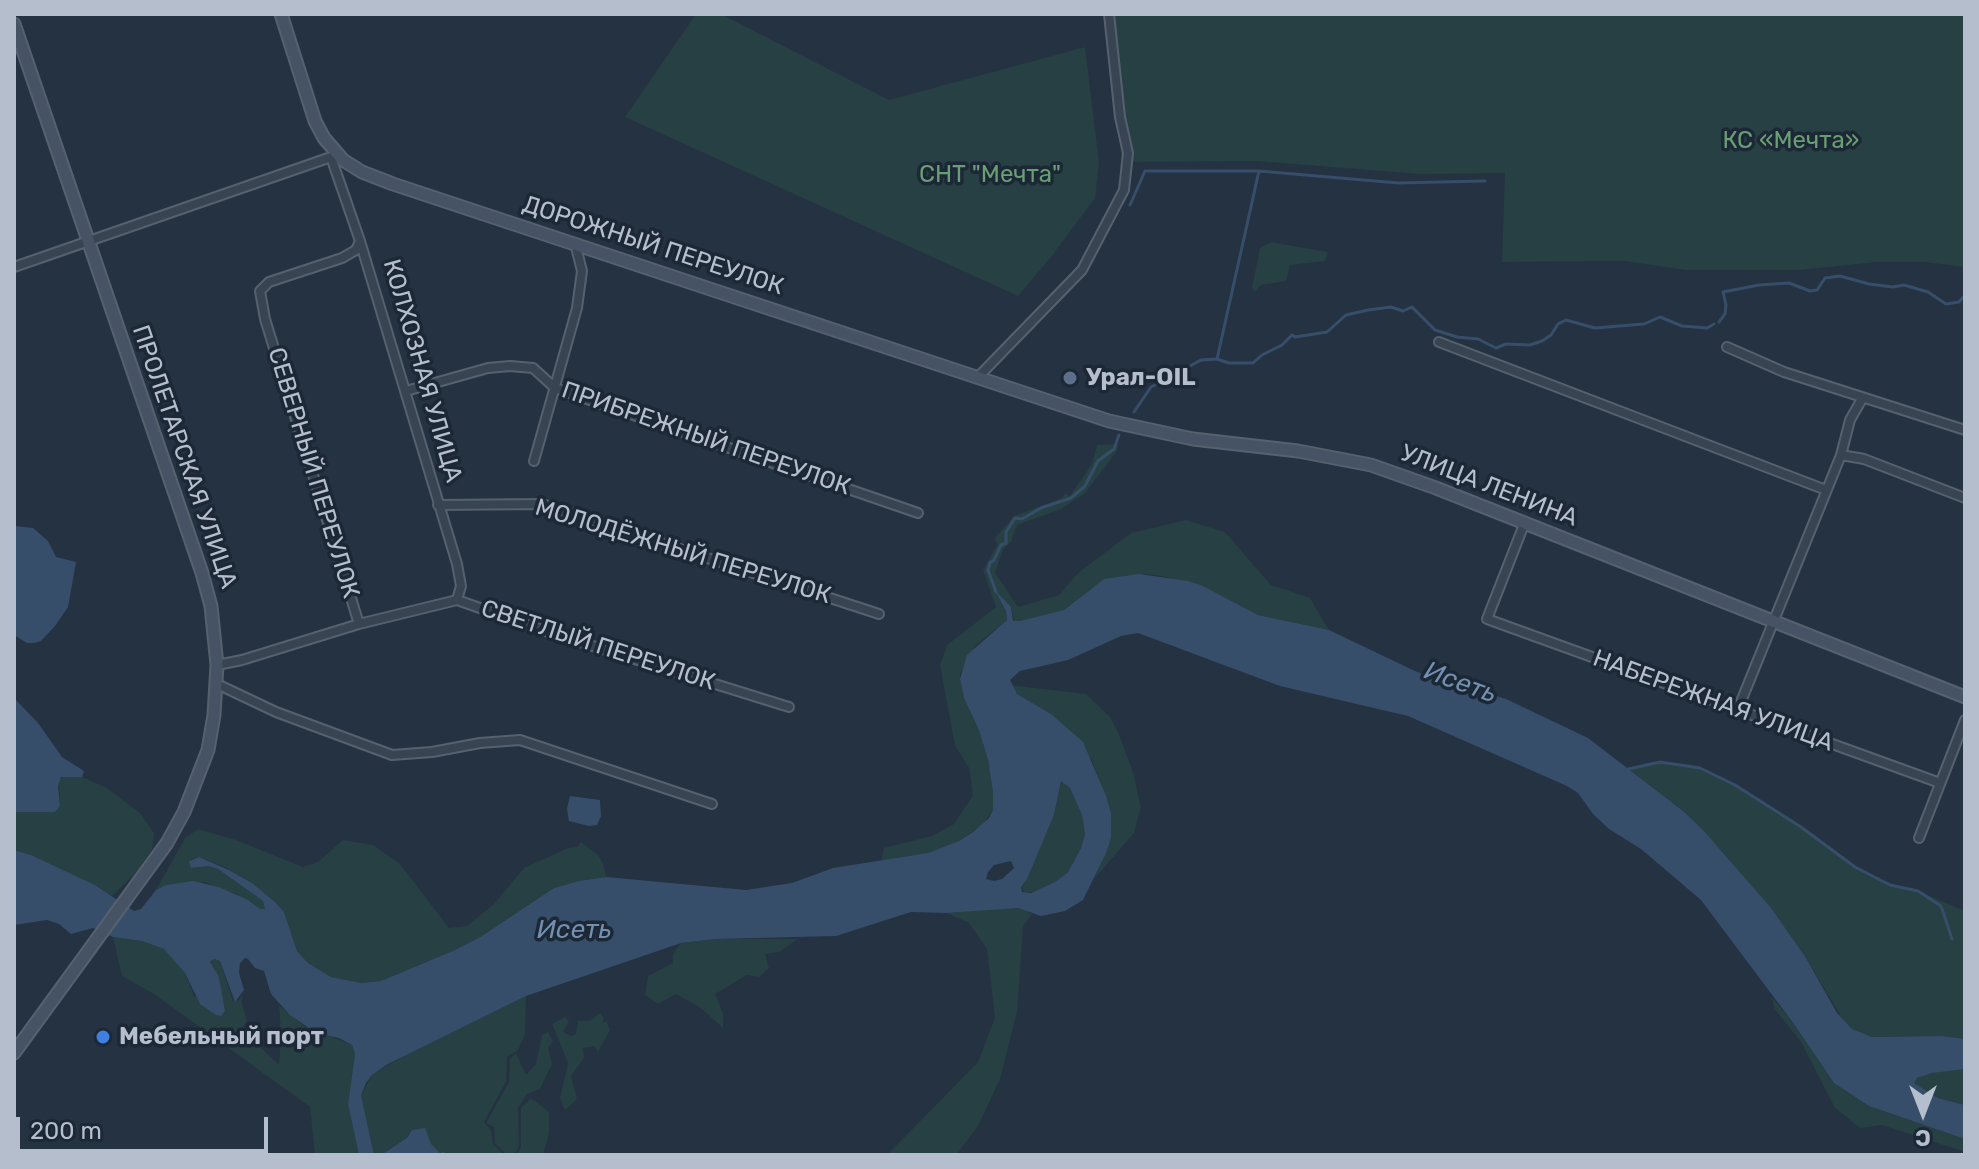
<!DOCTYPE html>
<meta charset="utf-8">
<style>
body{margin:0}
#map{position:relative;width:1979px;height:1169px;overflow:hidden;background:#243242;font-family:Rubik,sans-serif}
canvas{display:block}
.frame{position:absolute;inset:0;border:16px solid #b5becc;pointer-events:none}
.north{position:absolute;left:1883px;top:1073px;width:80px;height:80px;-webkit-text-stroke:6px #1d2837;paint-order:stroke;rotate:180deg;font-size:22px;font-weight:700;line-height:32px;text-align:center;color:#b5becc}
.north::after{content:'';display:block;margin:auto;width:28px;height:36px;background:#b5becc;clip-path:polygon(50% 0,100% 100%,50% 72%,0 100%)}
.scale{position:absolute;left:16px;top:1117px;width:252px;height:36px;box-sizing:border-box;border:4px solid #b5becc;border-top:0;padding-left:10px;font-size:24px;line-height:28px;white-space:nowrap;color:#b5becc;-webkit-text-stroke:6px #1d2837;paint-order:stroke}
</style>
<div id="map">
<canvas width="1979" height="1169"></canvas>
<div class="frame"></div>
<div class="north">С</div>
<div class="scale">200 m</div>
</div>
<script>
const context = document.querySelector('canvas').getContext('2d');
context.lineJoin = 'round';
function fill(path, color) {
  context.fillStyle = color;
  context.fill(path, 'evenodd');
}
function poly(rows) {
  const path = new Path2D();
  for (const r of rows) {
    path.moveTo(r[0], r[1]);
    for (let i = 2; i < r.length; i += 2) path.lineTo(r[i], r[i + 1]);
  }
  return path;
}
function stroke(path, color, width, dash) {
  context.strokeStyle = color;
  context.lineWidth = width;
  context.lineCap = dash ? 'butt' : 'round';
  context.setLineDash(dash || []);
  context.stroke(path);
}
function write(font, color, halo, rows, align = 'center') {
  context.font = font + ' Rubik,sans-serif';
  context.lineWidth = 7;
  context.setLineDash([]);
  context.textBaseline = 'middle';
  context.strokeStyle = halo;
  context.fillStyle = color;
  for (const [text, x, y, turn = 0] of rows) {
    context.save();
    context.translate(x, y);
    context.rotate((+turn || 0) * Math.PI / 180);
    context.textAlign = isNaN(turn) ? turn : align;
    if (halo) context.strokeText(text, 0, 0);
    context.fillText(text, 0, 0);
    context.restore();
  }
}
fill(poly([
 [696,14,721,14,889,100,1085,47,1099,162,1095,198,1051,257,1018,296,625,117],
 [1105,14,1965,14,1965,267,1924,262,1877,262,1800,270,1686,270,1625,261,1502,262,1505,173,1420,174,1257,161,1122,162],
 [1271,242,1328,252,1325,261,1290,265,1286,281,1261,285,1255,292,1252,288,1260,248],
 [1118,444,1117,451,1084,494,1061,509,1017,525,1011,542,1003,549,995,573,1018,607,1059,595,1078,573,1131,533,1186,520,1225,532,1271,585,1310,598,1329,630,1258,615,1201,585,1157,575,1139,574,1092,588,1064,610,1020,621,1014,621,1011,607,994,589,1006,611,1007,620,976,645,960,674,960,679,964,698,979,730,988,760,993,792,993,810,982,825,959,841,928,853,881,861,884,848,932,836,954,824,973,795,969,768,955,746,940,665,947,645,996,607,983,570,997,545,995,538,1014,516,1062,498,1065,493,1070,496,1092,464,1097,445],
 [1010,685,1086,694,1110,717,1117,730,1133,772,1141,807,1134,833,1094,879,1111,838,1111,814,1092,760,1051,714,1017,694],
 [1660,762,1700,768,1735,785,1801,827,1856,867,1890,885,1918,891,1965,911,1965,1039,1943,1036,1872,1037,1852,1029,1845,1023,1806,958,1727,857,1683,811,1627,768],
 [65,775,82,777,107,788,140,813,154,833,152,850,135,874,112,896,95,885,31,855,14,850,14,812,55,812,60,806,59,781],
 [1061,781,1070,788,1082,815,1085,834,1081,848,1068,872,1055,882,1036,891,1025,893,1021,887,1027,878,1054,815],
 [198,829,236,840,303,867,318,862,343,840,373,845,400,864,449,928,467,926,493,905,524,868,568,848,577,847,581,842,598,855,603,863,606,877,579,881,554,888,482,936,455,950,381,981,360,983,331,977,308,963,297,951,284,912,275,902,252,883,225,867,199,857,191,859,191,868,209,866,218,869,263,901,265,909,260,909,236,894,204,882,166,885,156,890,185,838],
 [1011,908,1023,909,1032,914,1023,926,1017,1012,1000,1079,978,1126,956,1155,887,1155,978,1062,995,1018,987,949,969,923,947,913],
 [113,937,142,941,165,949,185,973,194,996,225,1011,219,977,210,964,214,959,220,961,233,1001,239,1000,242,995,242,1004,247,1021,243,1026,245,1032,279,1065,281,1033,279,1005,304,1026,352,1045,355,1054,348,1104,359,1155,315,1155,310,1107,154,994,122,976],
 [716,939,798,939,779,952,765,954,769,968,759,977,747,975,715,994,723,1013,723,1028,701,1008,676,994,658,1004,645,995,648,976,673,963,673,954,681,943],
 [526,996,525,1034,518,1050,507,1057,506,1082,484,1122,491,1130,493,1144,504,1155,440,1153,412,1130,407,1138,384,1153,374,1155,361,1095,372,1075,405,1055],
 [1772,997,1794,1024,1834,1083,1869,1106,1965,1139,1965,1152,1882,1125,1860,1128,1835,1108,1801,1042,1774,1008],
 [600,1013,604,1018,602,1023,606,1021,610,1030,598,1052,594,1046,583,1048,584,1058,571,1076,577,1099,565,1110,560,1098,568,1063,552,1024,565,1017,569,1021,563,1032,571,1036,576,1034,578,1021,590,1021],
 [548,1032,553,1042,548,1047,552,1064,540,1089,527,1094,518,1108,519,1146,514,1155,507,1155,495,1143,494,1127,486,1123,509,1082,510,1059,516,1053,526,1075,536,1064,542,1035],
 [1959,1068,1965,1069,1965,1105,1938,1098,1914,1083,1915,1079,1927,1074],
 [531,1098,549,1112,549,1133,543,1155,516,1155,521,1147,521,1108]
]), '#264043');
fill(poly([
 [14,526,33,528,48,541,56,557,76,562,68,607,55,626,41,641,34,643,27,643,14,635],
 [1139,574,1188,581,1201,585,1258,615,1329,630,1417,672,1506,699,1588,738,1683,811,1703,830,1771,908,1806,958,1837,1013,1852,1029,1872,1037,1943,1036,1965,1039,1965,1069,1932,1073,1917,1078,1914,1083,1938,1098,1965,1105,1965,1139,1869,1106,1834,1083,1794,1024,1701,900,1641,849,1609,829,1593,814,1578,793,1567,786,1408,716,1280,686,1138,633,1121,636,1068,660,1020,671,1010,680,1017,694,1051,714,1083,742,1106,796,1111,813,1111,838,1106,853,1083,900,1065,911,1041,916,1018,908,947,913,911,912,836,936,716,939,681,943,526,996,388,1064,372,1075,366,1083,361,1095,374,1155,384,1153,407,1138,412,1130,425,1128,431,1144,440,1153,444,1152,446,1155,359,1155,348,1104,355,1054,352,1045,339,1038,316,1033,290,1015,271,994,264,971,255,968,248,959,245,958,240,963,239,973,244,990,235,1002,220,961,214,959,210,962,219,977,225,1011,221,1016,216,1015,200,1004,185,973,164,949,142,941,113,937,93,928,71,934,59,924,47,920,14,925,14,850,31,855,95,885,134,911,141,909,156,890,166,885,193,881,219,887,248,900,260,909,265,909,263,901,218,869,209,866,191,868,189,861,199,857,229,870,252,883,275,902,284,912,297,951,308,963,331,977,361,983,381,981,455,950,482,936,554,888,579,881,606,877,746,890,792,883,833,868,928,853,959,841,973,832,989,818,993,810,993,792,988,760,979,730,964,698,960,679,967,655,1007,620,1006,611,994,589,1011,607,1013,621,1020,621,1064,610,1104,579],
 [1061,781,1070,788,1082,815,1085,834,1081,848,1068,872,1055,882,1031,893,1022,892,1021,887,1027,879,1054,815],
 [1011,861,1014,868,1002,879,994,881,986,879,988,872,994,865],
 [14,698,38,723,62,757,84,771,82,777,61,777,58,786,60,806,55,812,14,812],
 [570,796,600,800,601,816,597,825,589,826,569,821,567,809]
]), '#374e6a');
stroke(poly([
 [1259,171,1398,183,1485,181],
 [1130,205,1145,171,1259,171,1217,359],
 [1719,322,1725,314,1726,305,1723,292,1759,285,1789,283,1810,291,1817,290,1825,278,1840,276,1869,284,1893,287,1904,285,1928,292,1946,304,1959,302,1965,295],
 [1134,412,1151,387,1159,383,1180,382,1181,371,1201,360,1217,359,1229,363,1253,363,1262,355,1282,345,1292,335,1295,337,1327,332,1346,315,1368,310,1391,307,1403,311,1412,307,1435,330,1457,337,1478,339,1496,348,1506,344,1530,345,1542,341,1551,335,1558,324,1566,320,1595,328,1644,324,1660,317,1682,326,1707,328,1714,324],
 [996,592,988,570,990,563,994,560,1001,545,1006,543,1006,532,1015,518,1022,519,1041,508,1071,498,1085,486,1098,461,1114,449,1119,435],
 [1624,770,1660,762,1700,768,1735,785,1801,827,1855,867,1890,885,1918,891,1941,906,1952,939]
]), '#374e6a', 3);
const street = poly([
 [331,157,360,241,457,564,461,586,457,600],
 [14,267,331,157],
 [1439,342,1826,490],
 [1727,347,1784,372,1965,430],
 [979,376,1082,270,1124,190,1128,153,1120,117,1109,14],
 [406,391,488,368,510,366,533,368,555,388,918,513],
 [1841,455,1864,459,1965,498],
 [534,461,577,308,582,271,575,243],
 [438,505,542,504,879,614],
 [1525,522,1487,619,1940,783],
 [359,624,457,600,554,634,789,707],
 [217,665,242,660,359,624,265,319,260,291,269,282,342,258,356,250,360,241],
 [217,684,276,712,392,755,432,752,480,743,520,740,712,804],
 [1738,709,1841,455,1850,420,1862,399],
 [1919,838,1965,720]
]);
const secondary = poly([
 [281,14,315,121,324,138,343,160,362,172,393,184,1109,421,1193,439,1298,451,1371,465,1436,488,1965,697],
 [14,24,202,573,211,606,217,665,214,715,208,750,184,812,167,843,14,1053]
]);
stroke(street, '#56616f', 12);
stroke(secondary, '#56616f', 15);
stroke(street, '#384451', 8);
stroke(secondary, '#465365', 11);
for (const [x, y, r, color] of [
 [1070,378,8,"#5c6f8a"],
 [103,1037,8,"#3f7fe0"]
]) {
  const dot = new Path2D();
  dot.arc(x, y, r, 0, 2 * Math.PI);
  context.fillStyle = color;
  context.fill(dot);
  stroke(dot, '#1d2837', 3);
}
write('24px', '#6a9e74', '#1d2837', [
 ["КС «Мечта»",1791,141],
 ["СНТ \"Мечта\"",990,175]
]);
write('24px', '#b5becc', '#1d2837', [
 ["ДОРОЖНЫЙ ПЕРЕУЛОК",653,246,18],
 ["КОЛХОЗНАЯ УЛИЦА",422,371,74],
 ["ПРИБРЕЖНЫЙ ПЕРЕУЛОК",706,439,19],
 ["ПРОЛЕТАРСКАЯ УЛИЦА",184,457,71],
 ["СЕВЕРНЫЙ ПЕРЕУЛОК",313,473,73],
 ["УЛИЦА ЛЕНИНА",1489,486,21],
 ["МОЛОДЁЖНЫЙ ПЕРЕУЛОК",683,552,17],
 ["СВЕТЛЫЙ ПЕРЕУЛОК",598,646,18],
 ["НАБЕРЕЖНАЯ УЛИЦА",1713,701,20]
]);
write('bold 24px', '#b5becc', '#1d2837', [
 ["Урал-OIL",1086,378],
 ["Мебельный порт",119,1037]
], 'left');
write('italic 26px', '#7390b1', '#1d2837', [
 ["Исеть",1460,683,20],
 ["Исеть",574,930]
]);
</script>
